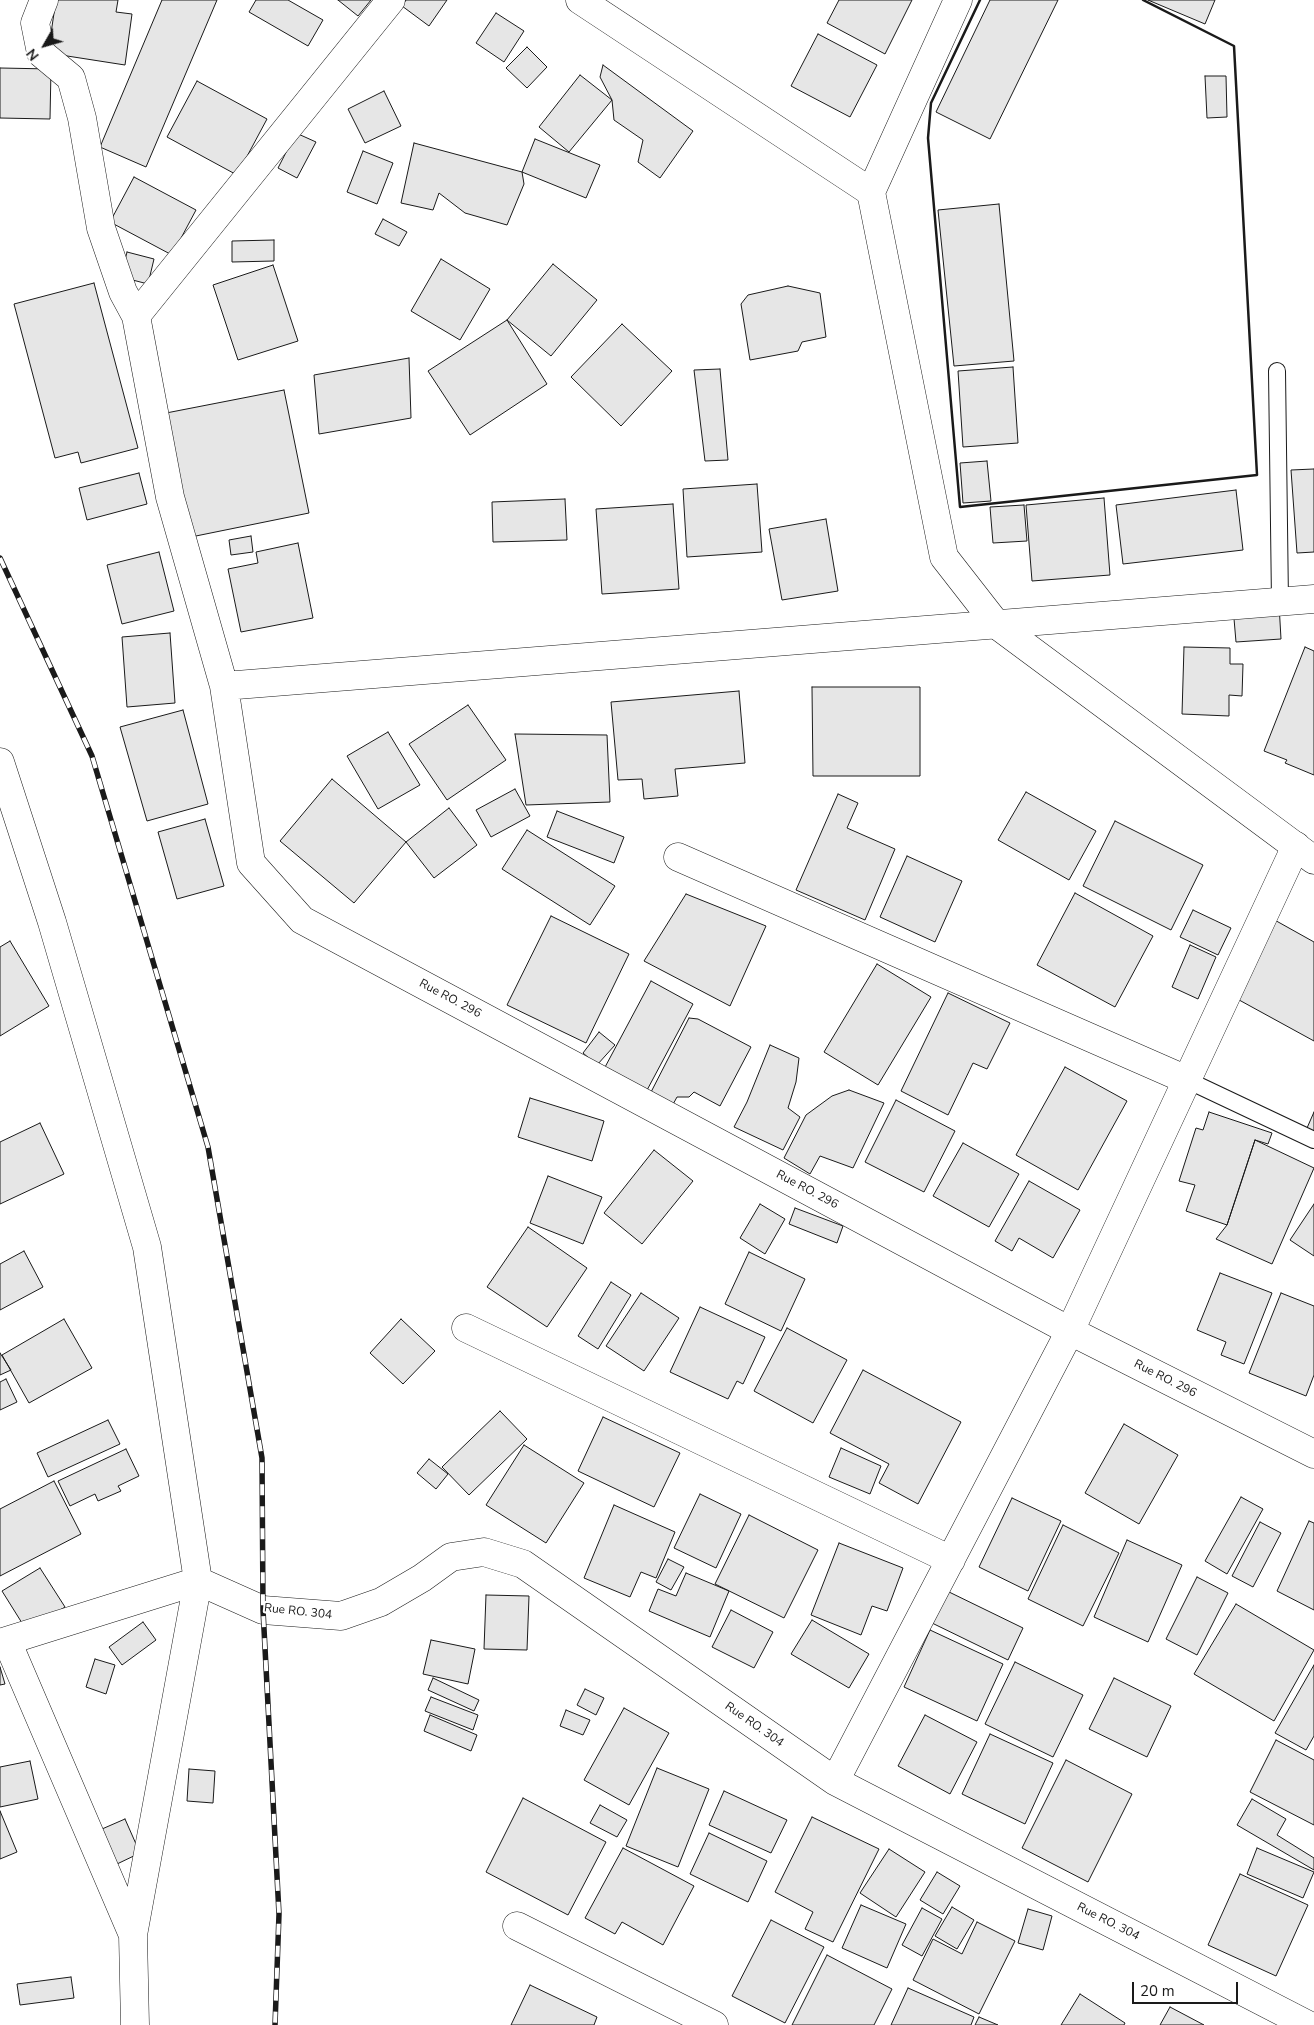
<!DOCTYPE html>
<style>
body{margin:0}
#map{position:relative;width:1314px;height:2025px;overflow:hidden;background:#fff;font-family:"Nunito Sans",sans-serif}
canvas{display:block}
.north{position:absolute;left:20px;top:20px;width:50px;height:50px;-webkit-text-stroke:4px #fff;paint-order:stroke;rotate:232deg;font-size:14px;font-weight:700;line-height:20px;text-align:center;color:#1a1a1a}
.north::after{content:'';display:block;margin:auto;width:18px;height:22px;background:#1a1a1a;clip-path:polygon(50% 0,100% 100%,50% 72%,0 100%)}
.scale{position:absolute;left:1132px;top:1982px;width:106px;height:22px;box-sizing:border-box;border:2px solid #1a1a1a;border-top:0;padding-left:6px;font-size:15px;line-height:18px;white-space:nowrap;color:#1a1a1a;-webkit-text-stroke:4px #fff;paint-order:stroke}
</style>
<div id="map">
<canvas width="1314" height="2025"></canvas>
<div class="north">N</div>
<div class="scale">20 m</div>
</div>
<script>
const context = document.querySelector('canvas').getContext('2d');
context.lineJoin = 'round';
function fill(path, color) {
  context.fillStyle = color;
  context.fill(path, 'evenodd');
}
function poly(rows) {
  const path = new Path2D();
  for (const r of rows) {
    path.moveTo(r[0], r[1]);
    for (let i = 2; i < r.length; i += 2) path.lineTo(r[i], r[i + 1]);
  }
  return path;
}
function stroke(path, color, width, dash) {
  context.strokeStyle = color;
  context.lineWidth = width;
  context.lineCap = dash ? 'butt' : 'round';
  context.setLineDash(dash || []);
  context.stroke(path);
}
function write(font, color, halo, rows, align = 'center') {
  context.font = font + ' "Nunito Sans",sans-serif';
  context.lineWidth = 4;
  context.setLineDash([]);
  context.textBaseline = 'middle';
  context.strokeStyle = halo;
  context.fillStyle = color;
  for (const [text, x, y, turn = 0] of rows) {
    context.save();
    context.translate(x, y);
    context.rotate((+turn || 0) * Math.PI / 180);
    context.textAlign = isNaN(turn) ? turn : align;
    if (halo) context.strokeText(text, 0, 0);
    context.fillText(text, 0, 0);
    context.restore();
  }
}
const building = poly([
 [56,0,118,0,116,12,132,14,125,65,48,53,56,0],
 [162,0,217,0,146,167,100,147,162,0],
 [256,0,288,0,323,20,308,46,249,12,256,0],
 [338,0,371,0,358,16,338,0],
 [406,0,447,0,429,26,402,6,406,0],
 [839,0,912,0,885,54,827,23,839,0],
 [990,0,1058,0,990,139,936,112,990,0],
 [1148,0,1215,0,1205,24,1148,0],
 [496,13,524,31,504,62,476,43,496,13],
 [818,34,877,65,850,117,791,86,818,34],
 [527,47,547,67,527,88,506,68,527,47],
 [603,65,693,131,660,178,638,162,643,140,614,120,612,100,600,77,603,65],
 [0,68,51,69,50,119,0,118,0,68],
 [580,75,612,100,569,152,539,127,580,75],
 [1205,76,1226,76,1227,117,1207,118,1205,76],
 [197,81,267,119,237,175,167,137,197,81],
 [384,91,401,126,365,143,348,109,384,91],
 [296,133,316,142,297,178,278,168,296,133],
 [535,139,600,165,586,198,522,172,535,139],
 [414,143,522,172,524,184,507,225,465,213,439,193,433,210,401,203,414,143],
 [363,151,393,163,377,204,347,192,363,151],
 [134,177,196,210,172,255,110,222,134,177],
 [999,204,1014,361,954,366,938,210,999,204],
 [383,219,407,232,399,246,375,234,383,219],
 [274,240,274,261,232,262,232,241,274,240],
 [127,252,154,259,148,284,121,277,127,252],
 [441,259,490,289,460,340,411,311,441,259],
 [553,264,597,300,551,356,507,320,553,264],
 [273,265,298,341,238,360,213,285,273,265],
 [94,283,138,448,81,463,78,452,55,458,14,304,94,283],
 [788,286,820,293,826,337,802,342,798,351,750,360,741,304,748,295,788,286],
 [507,320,547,384,470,435,428,371,507,320],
 [622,324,672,371,621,426,571,377,622,324],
 [409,358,411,418,319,434,314,375,409,358],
 [1013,367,1018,443,963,447,958,371,1013,367],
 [720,369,728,460,705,461,694,370,720,369],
 [284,390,309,513,186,538,161,414,284,390],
 [987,461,991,501,963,503,960,463,987,461],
 [1314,469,1314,552,1297,553,1291,470,1314,469],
 [139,473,147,504,87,520,79,488,139,473],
 [757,484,762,552,687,557,683,489,757,484],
 [1236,490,1243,550,1123,564,1116,505,1236,490],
 [1104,498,1110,575,1032,581,1026,505,1104,498],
 [565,499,567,540,493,542,492,502,565,499],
 [673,504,679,589,602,594,596,509,673,504],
 [1024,505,1027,541,993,543,990,507,1024,505],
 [826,519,838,591,782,600,769,529,826,519],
 [251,536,253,552,231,555,229,540,251,536],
 [298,543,313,618,241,632,228,569,258,563,256,552,298,543],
 [159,552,174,611,122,624,107,565,159,552],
 [1279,604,1281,639,1236,642,1233,607,1279,604],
 [170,633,175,703,127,707,122,637,170,633],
 [1184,647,1230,648,1230,664,1243,664,1242,696,1229,695,1229,716,1182,714,1184,647],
 [1305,647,1314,651,1314,775,1285,763,1287,760,1264,751,1305,647],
 [812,687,920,687,920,776,813,776,812,687],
 [739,691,745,763,675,769,678,796,644,799,642,779,618,780,611,702,739,691],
 [468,705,506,760,447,800,409,744,468,705],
 [183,710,208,804,147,821,120,727,183,710],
 [388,732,420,785,378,809,347,756,388,732],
 [515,734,607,735,610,802,526,805,515,734],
 [332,779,406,842,354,903,280,841,332,779],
 [515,789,530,816,491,837,476,810,515,789],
 [1026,792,1096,831,1069,880,998,840,1026,792],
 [838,794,858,803,847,828,895,849,865,920,796,890,838,794],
 [449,808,477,845,434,878,406,842,449,808],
 [557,811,624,837,614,863,547,837,557,811],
 [205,819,224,886,177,899,158,832,205,819],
 [1115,821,1203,865,1171,930,1083,886,1115,821],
 [527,830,615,886,590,925,502,869,527,830],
 [907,856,962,881,935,942,880,917,907,856],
 [1075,893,1153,936,1115,1007,1037,965,1075,893],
 [686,894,766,926,730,1006,644,961,686,894],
 [1193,910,1231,928,1218,955,1180,937,1193,910],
 [551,916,629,954,586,1043,507,1005,551,916],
 [1271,918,1314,942,1314,1041,1230,995,1271,918],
 [10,941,49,1006,0,1036,0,947,10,941],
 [1190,945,1216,957,1198,999,1172,987,1190,945],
 [877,964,931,997,878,1085,824,1052,877,964],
 [651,981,693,1004,646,1092,604,1069,651,981],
 [948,993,1010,1023,987,1069,973,1063,948,1115,901,1091,948,993],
 [689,1018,698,1019,751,1047,720,1106,694,1092,689,1097,677,1097,671,1108,649,1096,689,1018],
 [599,1032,615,1045,597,1065,583,1053,599,1032],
 [770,1045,799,1058,796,1082,788,1108,800,1117,783,1150,734,1127,747,1102,770,1045],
 [1065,1067,1127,1101,1078,1190,1016,1155,1065,1067],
 [849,1090,884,1103,853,1168,820,1156,810,1174,784,1158,806,1115,832,1096,849,1090],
 [530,1098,604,1121,592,1161,518,1137,530,1098],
 [896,1100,955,1131,924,1192,865,1162,896,1100],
 [1209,1112,1272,1133,1268,1144,1255,1140,1227,1225,1186,1211,1195,1185,1179,1181,1196,1128,1203,1130,1209,1112],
 [1314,1112,1314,1132,1307,1128,1314,1112],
 [40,1123,64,1174,0,1204,0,1142,40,1123],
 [1255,1140,1314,1168,1272,1264,1216,1239,1227,1225,1255,1140],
 [963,1143,1019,1174,989,1227,933,1196,963,1143],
 [654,1150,693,1181,642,1244,604,1213,654,1150],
 [548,1176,602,1197,583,1244,530,1223,548,1176],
 [1029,1181,1080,1210,1053,1258,1019,1238,1012,1251,995,1241,1029,1181],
 [760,1204,785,1219,765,1254,740,1238,760,1204],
 [1314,1204,1314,1256,1290,1240,1314,1204],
 [795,1208,843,1226,837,1243,789,1224,795,1208],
 [528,1227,587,1268,547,1327,487,1287,528,1227],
 [24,1251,43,1287,0,1310,0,1264,24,1251],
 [749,1252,805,1279,781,1331,725,1304,749,1252],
 [1220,1273,1272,1293,1244,1364,1221,1355,1226,1342,1197,1330,1220,1273],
 [611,1282,631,1295,598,1349,578,1336,611,1282],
 [641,1293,679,1318,644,1371,606,1346,641,1293],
 [1281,1293,1314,1306,1314,1375,1306,1396,1249,1373,1281,1293],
 [700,1307,765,1337,743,1384,737,1381,728,1399,670,1372,700,1307],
 [64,1319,92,1368,29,1403,2,1355,64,1319],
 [401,1319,435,1351,403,1384,370,1353,401,1319],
 [787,1328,847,1360,813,1423,754,1391,787,1328],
 [0,1353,11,1370,0,1375,0,1353],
 [863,1370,961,1422,918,1504,879,1483,889,1464,830,1433,863,1370],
 [6,1379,17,1402,0,1410,0,1382,6,1379],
 [500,1411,527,1439,469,1495,442,1467,500,1411],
 [603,1417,680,1453,654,1507,578,1471,603,1417],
 [108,1420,120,1444,48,1477,37,1453,108,1420],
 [1124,1424,1178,1455,1139,1524,1085,1493,1124,1424],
 [524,1445,584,1483,546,1543,486,1505,524,1445],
 [841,1448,881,1466,870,1494,829,1477,841,1448],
 [126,1449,139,1476,118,1486,121,1491,98,1501,95,1494,70,1506,58,1481,126,1449],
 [429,1459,448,1474,436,1489,417,1473,429,1459],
 [54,1481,81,1534,0,1576,0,1509,54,1481],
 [700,1494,741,1514,716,1568,674,1548,700,1494],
 [1241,1497,1263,1509,1227,1574,1205,1561,1241,1497],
 [1012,1498,1061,1521,1028,1591,979,1567,1012,1498],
 [614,1505,675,1532,656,1578,641,1572,630,1597,584,1578,614,1505],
 [749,1515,818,1550,784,1618,715,1584,749,1515],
 [1309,1521,1314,1523,1314,1610,1277,1591,1309,1521],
 [1260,1522,1281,1533,1253,1587,1232,1576,1260,1522],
 [1063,1525,1119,1553,1083,1626,1028,1599,1063,1525],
 [1127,1540,1182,1565,1148,1642,1094,1617,1127,1540],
 [839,1543,903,1568,887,1611,872,1606,861,1635,811,1615,839,1543],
 [668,1559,684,1567,671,1590,656,1582,668,1559],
 [40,1568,65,1607,27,1631,2,1591,40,1568],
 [686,1573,729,1591,710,1637,649,1611,658,1589,676,1596,686,1573],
 [1197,1577,1228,1593,1197,1655,1166,1639,1197,1577],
 [947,1591,1023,1628,1008,1660,932,1623,947,1591],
 [486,1595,529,1596,527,1650,484,1649,486,1595],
 [1236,1604,1314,1650,1274,1721,1194,1674,1236,1604],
 [731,1610,773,1632,754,1668,712,1647,731,1610],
 [812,1620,869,1654,849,1688,791,1654,812,1620],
 [143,1622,156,1640,122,1665,109,1647,143,1622],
 [930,1630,1003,1664,977,1721,904,1687,930,1630],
 [431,1640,475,1649,468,1684,423,1674,431,1640],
 [95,1659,115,1665,106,1694,86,1687,95,1659],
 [1015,1662,1083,1695,1053,1757,985,1724,1015,1662],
 [1314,1665,1314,1736,1306,1750,1275,1733,1314,1665],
 [0,1667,5,1684,0,1685,0,1667],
 [433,1678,479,1700,474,1711,428,1690,433,1678],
 [1114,1678,1171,1706,1147,1757,1089,1729,1114,1678],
 [585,1689,604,1698,596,1715,577,1705,585,1689],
 [431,1697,478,1715,473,1730,425,1711,431,1697],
 [624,1708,669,1733,629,1805,584,1780,624,1708],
 [566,1710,590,1720,583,1735,560,1726,566,1710],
 [430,1715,477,1735,471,1751,424,1731,430,1715],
 [925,1715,977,1742,950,1794,898,1766,925,1715],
 [990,1734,1053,1763,1025,1824,962,1794,990,1734],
 [1276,1740,1314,1760,1314,1825,1250,1792,1276,1740],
 [1066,1760,1132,1794,1088,1882,1022,1848,1066,1760],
 [30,1761,38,1799,0,1807,0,1767,30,1761],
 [657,1768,709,1789,678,1867,626,1846,657,1768],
 [189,1769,215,1771,213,1803,187,1801,189,1769],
 [724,1791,787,1820,771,1853,709,1825,724,1791],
 [523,1798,606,1842,568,1915,486,1872,523,1798],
 [1252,1799,1286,1819,1277,1835,1314,1858,1314,1870,1237,1825,1252,1799],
 [600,1805,627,1820,617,1837,590,1823,600,1805],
 [0,1811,17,1852,0,1859,0,1811],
 [812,1817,879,1849,833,1942,805,1929,813,1912,775,1892,812,1817],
 [125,1819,140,1853,117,1864,102,1829,125,1819],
 [709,1833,767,1861,748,1902,690,1874,709,1833],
 [623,1848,694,1886,663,1945,622,1922,615,1934,585,1918,623,1848],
 [1257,1848,1314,1872,1303,1898,1247,1874,1257,1848],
 [889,1849,925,1872,896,1917,860,1893,889,1849],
 [937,1872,960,1886,943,1914,920,1900,937,1872],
 [1240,1874,1308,1905,1276,1976,1208,1945,1240,1874],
 [861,1905,906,1924,887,1968,842,1948,861,1905],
 [952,1907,974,1920,957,1949,935,1936,952,1907],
 [922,1908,942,1919,922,1956,902,1945,922,1908],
 [1028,1909,1052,1916,1043,1950,1018,1943,1028,1909],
 [771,1920,824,1947,785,2023,732,1996,771,1920],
 [977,1922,1015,1941,979,2014,913,1980,933,1939,962,1954,977,1922],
 [827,1955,892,1989,874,2025,792,2025,827,1955],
 [71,1977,74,1998,20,2005,17,1984,71,1977],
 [530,1985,597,2017,594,2025,511,2025,530,1985],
 [908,1988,974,2017,971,2025,891,2025,908,1988],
 [1080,1994,1125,2023,1124,2025,1061,2025,1080,1994],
 [1170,2007,1204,2025,1160,2025,1170,2007],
 [979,2017,998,2025,975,2025,979,2017]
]);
fill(building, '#e6e6e6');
stroke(building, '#1a1a1a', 1);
const lane = poly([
 [1277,371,1280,602],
 [1187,1080,1314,1140]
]);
const street = poly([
 [44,0,35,23,41,53,71,78,82,118,101,228,123,292,136,316,170,497,224,686,251,863,302,920,1070,1331,1314,1454],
 [580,0,871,192],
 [136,316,391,0],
 [224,686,1314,599],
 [0,762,52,922,147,1247,198,1581,133,1935,135,2025],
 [678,857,1187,1080],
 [466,1328,951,1560],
 [7,1641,133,1935],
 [0,1643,198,1581,263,1610,341,1616,381,1602,422,1578,451,1557,484,1552,523,1564,835,1781,1308,2025],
 [835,1781,1070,1331,1296,846],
 [517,1926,714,2025]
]);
const secondary = poly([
 [958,0,871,192,944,557,997,625,1314,860]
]);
stroke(lane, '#1a1a1a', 18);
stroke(street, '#1a1a1a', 29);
stroke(secondary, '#1a1a1a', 29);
stroke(lane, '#fff', 16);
stroke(street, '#fff', 28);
stroke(secondary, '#fff', 28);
const rail = poly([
 [0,558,92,756,208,1147,262,1458,263,1610,279,1914,275,2025]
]);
stroke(rail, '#1a1a1a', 5.5);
stroke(rail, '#fff', 4, [11]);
stroke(poly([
 [980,0,931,103,928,138,960,507,1257,475,1234,46,1143,0]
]), '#1a1a1a', 2.5);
write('12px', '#1a1a1a', '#fff', [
 ["Rue RO. 296",450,999,28],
 ["Rue RO. 296",807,1190,28],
 ["Rue RO. 296",1165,1379,27],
 ["Rue RO. 304",298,1612,6],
 ["Rue RO. 304",754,1725,35],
 ["Rue RO. 304",1108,1922,27]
]);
</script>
